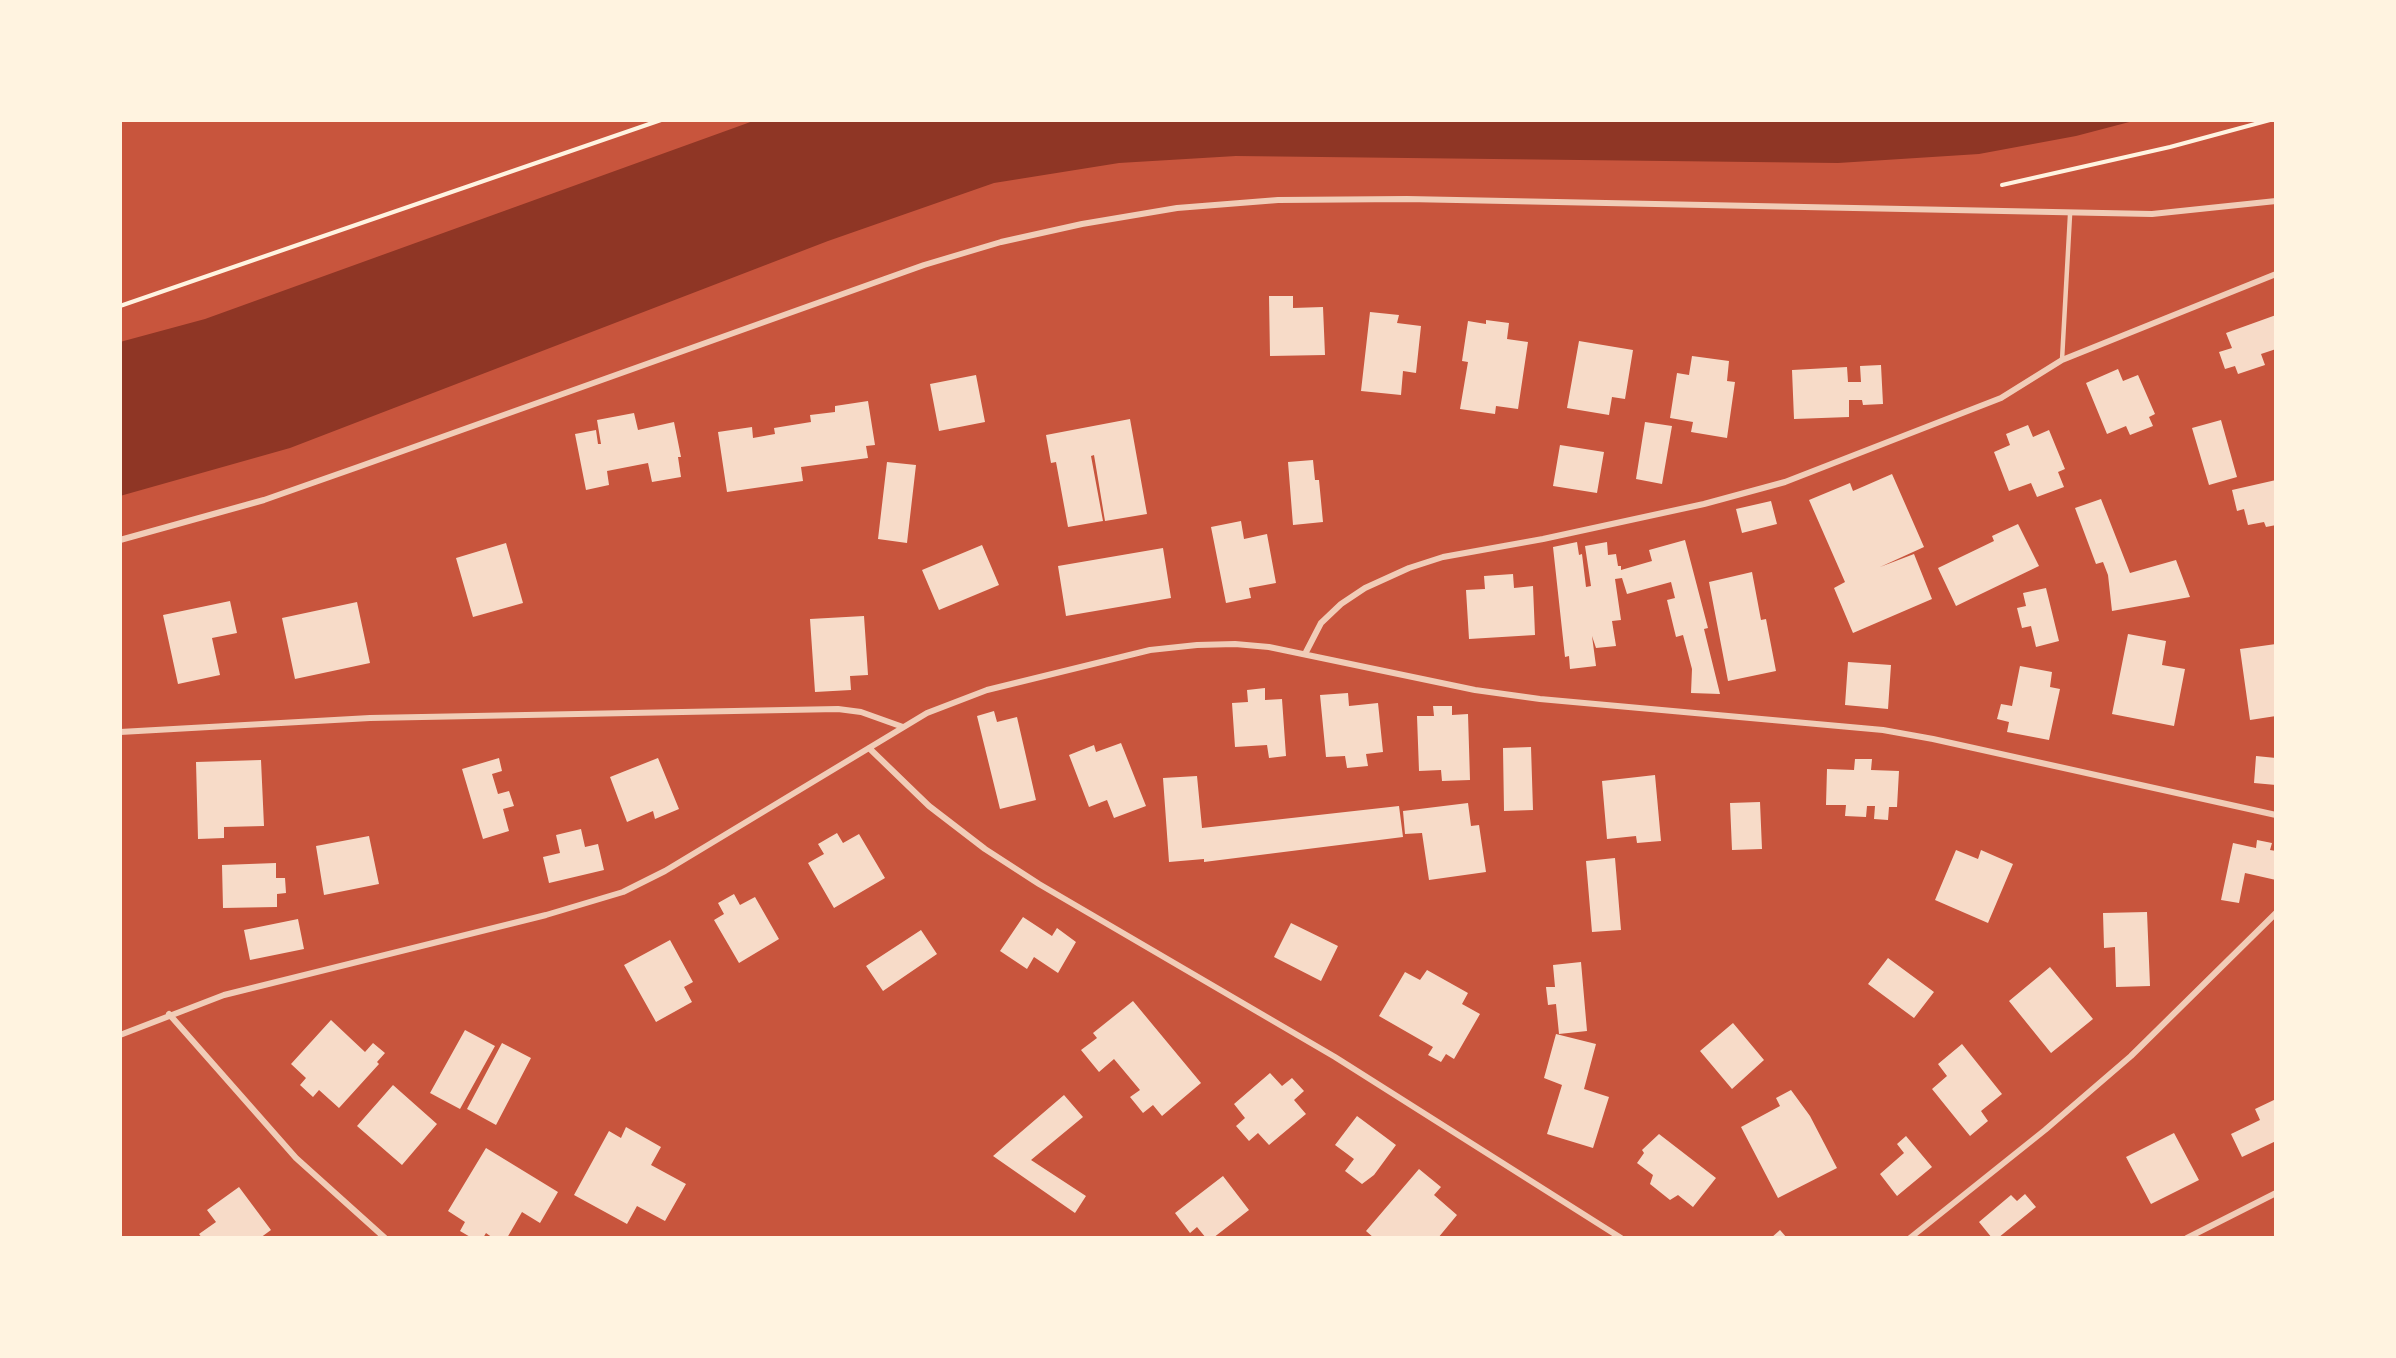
<!DOCTYPE html>
<style>
body{margin:0}
#map{position:relative;width:2396px;height:1358px;overflow:hidden;background:#c8553d;font-family:Lora,serif}
canvas{display:block}
.frame{position:absolute;inset:0;border:122px solid #fff3e0;pointer-events:none}
</style>
<div id="map">
<canvas width="2396" height="1358"></canvas>
<div class="frame"></div>
</div>
<script>
const context = document.querySelector('canvas').getContext('2d');
context.lineJoin = 'round';
function fill(path, color) {
  context.fillStyle = color;
  context.fill(path, 'evenodd');
}
function poly(rows) {
  const path = new Path2D();
  for (const r of rows) {
    path.moveTo(r[0], r[1]);
    for (let i = 2; i < r.length; i += 2) path.lineTo(r[i], r[i + 1]);
  }
  return path;
}
function stroke(path, color, width, dash) {
  context.strokeStyle = color;
  context.lineWidth = width;
  context.lineCap = dash ? 'butt' : 'round';
  context.setLineDash(dash || []);
  context.stroke(path);
}
fill(poly([
 [756,120,2137,120,2076,136,1979,154,1838,163,1236,156,1119,163,994,183,828,241,290,448,120,496,120,342,205,319]
]), '#8f3625');
fill(poly([
 [1269,296,1293,296,1293,308,1323,307,1325,355,1270,356],
 [1370,312,1399,315,1397,323,1421,326,1416,373,1403,371,1401,395,1361,391],
 [2276,315,2276,349,2261,354,2265,365,2238,374,2235,366,2225,369,2219,352,2232,348,2226,333],
 [1486,320,1509,323,1507,339,1528,342,1518,409,1496,406,1495,414,1460,409,1468,362,1462,361,1468,321,1486,324],
 [1579,341,1633,350,1625,399,1612,397,1609,415,1567,408],
 [1692,356,1729,361,1727,381,1735,382,1727,438,1691,432,1693,422,1670,418,1677,373,1689,375],
 [1881,365,1883,404,1863,405,1862,400,1849,400,1849,417,1794,419,1792,370,1847,367,1848,382,1861,382,1860,366],
 [2118,369,2123,381,2138,375,2155,414,2149,417,2153,426,2130,435,2126,426,2107,434,2086,383],
 [976,375,985,422,939,431,930,384],
 [868,401,875,445,866,446,868,458,801,467,803,481,727,492,718,432,752,427,753,438,775,434,774,428,811,422,810,415,835,412,835,406],
 [634,413,638,430,674,422,681,457,678,457,681,477,652,482,648,463,607,471,609,485,586,490,575,434,596,430,598,444,601,444,597,420],
 [1130,419,1147,514,1105,521,1094,455,1091,456,1103,521,1068,527,1056,462,1051,463,1046,435],
 [2221,420,2237,477,2209,485,2192,428],
 [1645,422,1672,426,1662,484,1636,479],
 [2028,425,2033,437,2049,430,2065,469,2058,472,2064,487,2037,497,2031,483,2009,491,1994,452,2010,445,2006,434],
 [1560,445,1604,452,1597,493,1553,486],
 [1313,460,1315,480,1319,480,1323,522,1293,525,1288,462],
 [887,462,916,465,907,543,878,539],
 [1892,474,1924,547,1880,567,1914,554,1932,599,1853,633,1834,588,1845,582,1809,500,1850,483,1853,491],
 [2276,480,2276,525,2266,527,2264,522,2248,525,2244,509,2237,511,2232,490],
 [2101,499,2130,573,2176,560,2190,597,2112,611,2108,575,2103,562,2096,564,2075,508],
 [1771,501,1777,524,1742,533,1736,509],
 [1241,521,1244,539,1267,534,1276,583,1249,588,1251,598,1226,603,1211,527],
 [2018,524,2039,566,1956,606,1938,568,1994,541,1992,536],
 [1685,540,1708,628,1704,629,1720,694,1691,693,1692,669,1683,635,1676,637,1667,600,1675,598,1671,582,1627,594,1622,578,1615,579,1621,620,1612,621,1616,646,1596,648,1592,636,1596,666,1570,669,1569,656,1565,657,1553,547,1577,542,1579,555,1582,554,1586,587,1591,586,1585,546,1607,542,1608,555,1616,554,1618,566,1621,566,1621,570,1652,561,1649,550],
 [506,543,523,603,473,617,456,558],
 [982,545,999,585,939,610,922,570],
 [1163,548,1171,598,1066,616,1058,566],
 [1752,572,1761,620,1766,619,1776,671,1728,681,1709,582],
 [1513,574,1514,588,1533,586,1535,635,1469,639,1466,590,1485,589,1484,576],
 [2046,588,2059,641,2036,647,2031,626,2022,628,2017,608,2026,606,2023,593],
 [230,601,237,633,212,638,220,675,178,684,163,615],
 [357,602,370,663,295,679,282,618],
 [864,616,868,675,850,676,851,690,815,692,810,619],
 [2128,634,2166,641,2162,665,2185,669,2174,726,2112,714],
 [2276,644,2276,716,2250,720,2240,649],
 [1848,662,1891,665,1888,709,1845,705],
 [2020,666,2052,672,2050,687,2060,689,2049,740,2007,732,2009,722,1997,719,2001,704,2012,706],
 [1265,688,1265,700,1282,699,1286,756,1269,758,1267,745,1235,747,1232,703,1248,702,1247,690],
 [1348,693,1349,706,1378,703,1383,752,1366,754,1368,766,1347,768,1345,756,1326,757,1320,695],
 [1433,706,1452,706,1452,715,1468,714,1470,780,1442,781,1441,770,1419,771,1417,716,1434,716],
 [994,711,997,722,1017,717,1036,800,1000,809,977,716],
 [1121,743,1146,806,1114,818,1107,800,1089,807,1069,755,1094,745,1096,752],
 [1531,747,1533,810,1504,811,1503,748],
 [2256,756,2276,758,2276,785,2254,783],
 [499,758,502,771,492,774,498,794,509,791,514,806,503,809,509,831,483,839,462,769],
 [658,758,679,809,655,819,653,811,627,822,610,777],
 [1855,759,1872,759,1871,770,1899,771,1897,807,1889,807,1888,820,1874,819,1875,806,1867,806,1866,817,1845,816,1846,805,1826,805,1827,769,1854,770],
 [261,760,264,826,224,827,224,838,198,839,196,762],
 [1655,775,1661,841,1637,843,1636,836,1607,839,1602,781],
 [1197,776,1202,828,1399,806,1403,837,1204,862,1204,859,1169,862,1163,778],
 [1760,802,1762,849,1732,850,1730,803],
 [1468,803,1471,826,1479,825,1486,872,1429,880,1422,833,1405,834,1403,811],
 [581,829,585,847,598,844,604,870,549,883,543,857,560,853,556,835],
 [837,833,843,843,859,834,885,878,834,908,808,863,824,854,818,844],
 [369,836,379,884,324,895,316,846],
 [2257,840,2272,843,2270,850,2276,851,2276,880,2245,873,2239,903,2221,900,2233,843,2256,848],
 [1956,850,1978,859,1981,850,2013,864,1988,923,1935,900],
 [1615,858,1621,930,1592,932,1586,861],
 [276,863,276,878,285,878,286,893,277,894,277,907,223,908,222,865],
 [734,894,740,905,755,897,779,939,739,963,714,920,724,914,718,903],
 [2147,912,2150,986,2116,987,2115,947,2104,948,2103,913],
 [1023,917,1052,936,1057,928,1076,942,1058,973,1034,957,1027,969,1000,951],
 [298,919,304,949,250,960,244,930],
 [1291,923,1338,946,1321,981,1274,957],
 [921,930,937,954,883,991,866,966],
 [670,940,693,982,684,987,692,1002,656,1022,624,965],
 [1888,958,1934,992,1914,1018,1868,984],
 [1581,962,1587,1031,1559,1034,1556,1004,1548,1005,1546,987,1555,987,1553,965],
 [2050,967,2093,1019,2051,1053,2009,1001],
 [1427,970,1468,993,1462,1004,1480,1014,1454,1059,1446,1054,1441,1062,1428,1055,1433,1047,1379,1016,1405,972,1420,980],
 [1133,1001,1201,1083,1162,1116,1153,1105,1143,1113,1130,1097,1140,1090,1114,1059,1099,1072,1081,1050,1097,1038,1093,1033],
 [331,1020,365,1052,373,1043,385,1053,377,1062,379,1064,339,1108,319,1090,313,1097,300,1085,306,1078,291,1064],
 [1733,1023,1764,1060,1732,1089,1700,1051],
 [465,1030,495,1046,460,1109,430,1093],
 [1556,1034,1596,1044,1584,1089,1609,1097,1593,1148,1547,1134,1562,1085,1544,1078],
 [502,1043,531,1058,496,1125,467,1109],
 [1962,1044,2002,1094,1981,1111,1988,1121,1970,1136,1932,1089,1947,1076,1938,1064],
 [1270,1073,1282,1086,1292,1078,1304,1091,1294,1100,1306,1114,1269,1145,1258,1133,1249,1141,1236,1126,1245,1118,1234,1104],
 [393,1085,437,1124,402,1165,357,1126],
 [1791,1090,1810,1116,1837,1168,1778,1198,1741,1127,1780,1106,1776,1098],
 [1064,1095,1083,1117,1031,1160,1086,1196,1075,1213,993,1156],
 [2276,1099,2276,1141,2242,1157,2231,1134,2260,1120,2255,1109],
 [1357,1116,1396,1145,1374,1175,1362,1184,1345,1171,1354,1159,1335,1145],
 [626,1127,661,1147,651,1165,686,1184,665,1221,637,1206,627,1224,574,1195,609,1131,621,1138],
 [2174,1133,2199,1180,2151,1204,2126,1157],
 [1659,1134,1716,1178,1693,1207,1678,1195,1670,1200,1650,1184,1653,1175,1637,1163,1644,1153,1642,1150],
 [1906,1136,1932,1167,1897,1196,1880,1174,1904,1153,1897,1144],
 [486,1148,558,1192,540,1223,522,1212,507,1238,493,1238,486,1233,483,1238,472,1238,460,1231,465,1222,448,1211],
 [1419,1169,1441,1187,1434,1195,1457,1215,1438,1238,1374,1238,1366,1231],
 [1223,1176,1249,1210,1213,1238,1206,1238,1197,1227,1190,1233,1175,1213],
 [239,1187,271,1230,260,1238,202,1238,199,1234,216,1222,207,1210],
 [2025,1194,2036,1207,1998,1238,1992,1238,1979,1222,2011,1195,2017,1201],
 [1780,1230,1787,1238,1771,1238]
]), '#f7dbc8');
stroke(poly([
 [2002,185,2170,147,2270,120],
 [120,306,661,120]
]), '#fff3e0', 4);
stroke(poly([
 [2062,360,2070,215]
]), '#f1ccb7', 4.5);
stroke(poly([
 [120,540,264,500,358,467,924,265,1001,242,1082,224,1177,208,1278,200,1407,199,2152,214,2276,201],
 [1305,654,1321,623,1341,604,1365,588,1409,568,1443,557,1543,539,1704,504,1785,482,2001,398,2062,360,2276,274],
 [120,732,370,718,838,709,861,712,903,727],
 [869,748,929,806,985,849,1039,884,1335,1057,1621,1238],
 [169,1014,296,1158,385,1238],
 [120,1035,224,995,546,915,623,892,665,871,927,713,987,690,1150,650,1197,645,1235,644,1269,647,1475,690,1540,699,1883,730,1933,739,2276,815],
 [1910,1238,2045,1130,2131,1056,2276,913],
 [2187,1238,2276,1193]
]), '#f1ccb7', 6);
</script>
